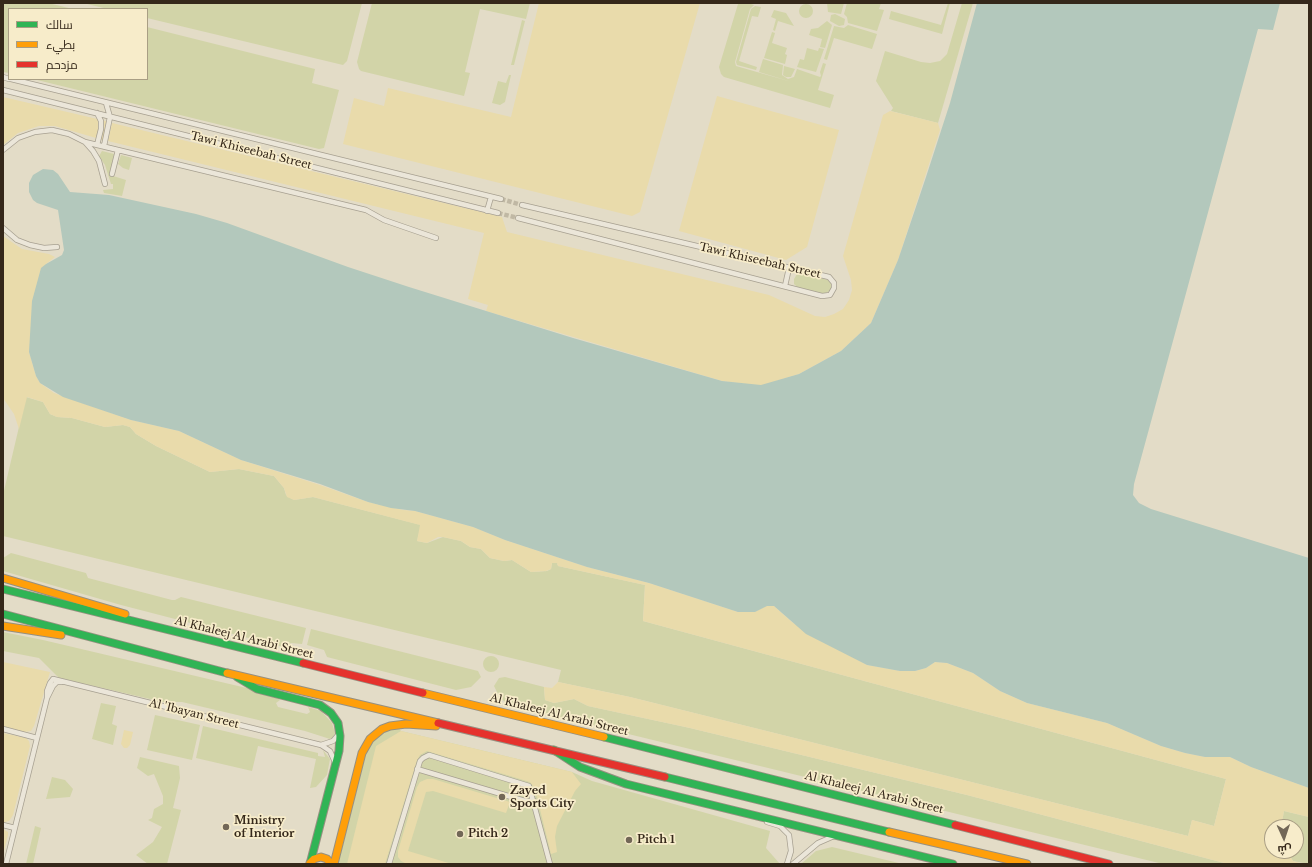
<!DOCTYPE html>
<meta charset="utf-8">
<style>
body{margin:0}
#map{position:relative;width:1312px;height:867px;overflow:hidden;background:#e3dcc7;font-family:"Libre Baskerville",Cairo,serif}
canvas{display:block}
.frame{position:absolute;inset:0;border:4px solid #35281a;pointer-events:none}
.legend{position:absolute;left:8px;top:8px;width:140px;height:72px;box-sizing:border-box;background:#f7ecca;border:1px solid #a99e84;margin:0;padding:5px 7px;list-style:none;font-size:12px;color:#35281a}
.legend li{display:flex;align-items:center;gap:8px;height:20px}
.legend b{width:20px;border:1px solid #a99e84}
.north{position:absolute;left:1264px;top:819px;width:40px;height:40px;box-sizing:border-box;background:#f7ecca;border:1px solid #a99e84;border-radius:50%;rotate:177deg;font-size:11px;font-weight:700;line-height:16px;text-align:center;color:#35281a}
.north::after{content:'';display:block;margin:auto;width:14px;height:18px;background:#726757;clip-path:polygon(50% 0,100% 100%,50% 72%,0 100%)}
</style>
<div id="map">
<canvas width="1312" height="867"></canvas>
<div class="frame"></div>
<ul class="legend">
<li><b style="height:5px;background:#30b455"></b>سالك</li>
<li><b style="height:5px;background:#ff9f0a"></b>بطيء</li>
<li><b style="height:5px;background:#e5322d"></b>مزدحم</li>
</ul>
<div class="north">ش</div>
</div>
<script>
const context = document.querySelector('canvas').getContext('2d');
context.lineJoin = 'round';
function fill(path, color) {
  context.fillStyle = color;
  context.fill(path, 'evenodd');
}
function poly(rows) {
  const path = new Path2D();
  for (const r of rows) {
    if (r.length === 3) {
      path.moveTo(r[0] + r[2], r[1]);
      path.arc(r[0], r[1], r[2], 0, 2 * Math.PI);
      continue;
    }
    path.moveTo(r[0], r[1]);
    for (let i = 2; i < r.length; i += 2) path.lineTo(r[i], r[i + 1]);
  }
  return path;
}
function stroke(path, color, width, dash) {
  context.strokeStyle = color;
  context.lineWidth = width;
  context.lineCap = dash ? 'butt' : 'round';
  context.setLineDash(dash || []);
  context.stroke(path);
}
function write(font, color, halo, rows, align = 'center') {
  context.font = font + ' "Libre Baskerville",serif';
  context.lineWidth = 3.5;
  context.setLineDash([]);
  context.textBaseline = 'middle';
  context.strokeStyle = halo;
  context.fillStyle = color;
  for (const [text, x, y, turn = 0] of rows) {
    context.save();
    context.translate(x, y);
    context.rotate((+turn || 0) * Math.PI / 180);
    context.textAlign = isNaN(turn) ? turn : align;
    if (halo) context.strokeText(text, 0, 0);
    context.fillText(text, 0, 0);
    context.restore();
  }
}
fill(poly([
 [3,3,48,3,73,9,9,9,9,73,3,72],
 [83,3,362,3,347,61,343,65,147,18,147,9,108,9],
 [372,3,530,3,526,19,480,9,465,72,470,73,464,96,361,71,359,69,357,62],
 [748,3,754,5,750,9,735,62,736,66,792,82,759,72,763,59,783,65,782,75,788,79,794,77,797,69,820,77,821,76,820,72,823,63,826,64,818,90,834,95,830,108,724,77,721,74,719,67,738,4],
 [827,3,844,3,841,14,828,12],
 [847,3,881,3,879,9,884,10,877,31,848,23,847,17,844,14],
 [948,3,950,3,942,34,889,19,891,11,941,25],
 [962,3,973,3,938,123,891,111,893,108,876,81,885,51,921,62,930,63,940,61,947,54],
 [806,11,7],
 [755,6,761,7,758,17,752,16,739,61,757,67,756,70,737,65,736,62,751,9],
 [774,10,786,13,794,26,778,21,775,31,773,30,776,19,771,17],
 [835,14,845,19,844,25,839,26,830,21,831,15],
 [522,20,525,21,514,65,511,65],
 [827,21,832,25,825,48,820,47,822,39,809,35,811,29,818,28],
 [848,25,877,34,872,49,834,38,827,60,824,59,834,26,844,28],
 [147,27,315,69,312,83,339,90,324,148,319,149,33,79,147,79],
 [772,32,775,33,772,43,787,48,785,54,787,55,785,64,764,58],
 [807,48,818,51,819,48,824,49,816,72,797,67,800,59,804,60],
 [784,66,795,69,791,77,786,77,783,75],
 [509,75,511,75,505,102,500,105,492,103,498,81,506,83],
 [102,151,114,154,110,175,126,180,122,196,104,193,103,190,113,189,113,184,111,184,105,165,99,156],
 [121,155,132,158,129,170,123,168,118,164],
 [802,273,828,280,831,284,831,290,824,294,798,288,794,284,794,279,797,274],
 [26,397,43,402,50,414,57,417,72,418,105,427,123,425,130,427,136,434,156,446,210,472,239,469,274,476,284,488,286,495,294,500,313,497,421,525,417,541,427,543,443,537,461,541,470,547,481,549,490,558,504,561,512,560,531,572,547,571,551,569,552,563,557,563,558,566,645,585,643,621,1226,779,1214,826,1192,820,1188,836,630,697,558,682,561,670,3,536,3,495],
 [11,553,86,573,88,578,172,600,175,600,181,597,306,628,302,644,291,643,287,648,121,605,3,571,3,558],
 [311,629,478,671,481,677,471,687,456,690,327,657,324,650,307,645],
 [3,632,43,640,272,694,280,700,276,703,278,707,307,714,310,712,308,707,321,711,332,723,335,733,334,737,330,739,305,731,182,702,163,702,59,678,39,658,3,651],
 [491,664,8],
 [505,677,544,687,545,700,554,703,574,699,588,706,690,728,967,795,1228,864,1163,864,509,705,500,698,494,686,499,678],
 [101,703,116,706,112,724,117,726,113,745,92,739],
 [155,715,200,725,192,760,147,750],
 [203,726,318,753,318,756,325,757,323,750,330,759,327,775,316,787,310,788,316,759,258,746,252,771,196,758],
 [398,727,401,731,572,772,592,781,770,831,766,848,780,864,338,864,367,751,371,742,380,733],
 [140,757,179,766,180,778,173,808,181,810,167,864,148,864,136,855,153,842,162,827,148,820,152,818,154,809,163,804,163,796,154,774,148,776,137,768],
 [52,777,65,780,73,789,70,797,46,799],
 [1284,811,1309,817,1309,864,1293,861,1287,851,1296,851,1296,827,1281,827],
 [35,826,41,828,33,864,26,864],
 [832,847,903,864,801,864,816,851]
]), '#d2d4a8');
fill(poly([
 [539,3,700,3,640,212,632,216,343,144,354,98,384,106,388,88,511,117],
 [717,96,839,130,807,247,786,260,679,231],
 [3,97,106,121,107,125,103,140,55,126,39,126,18,133,3,145],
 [890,111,938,123,940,130,898,260,871,323,841,351,799,374,761,386,722,381,486,311,488,305,468,299,484,233,108,141,112,123,502,217,507,232,769,295,815,316,825,317,834,314,843,309,849,300,852,290,851,280,843,256,883,115],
 [3,236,22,249,49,254,55,257,46,264,29,352,36,376,40,383,54,393,131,420,179,431,241,460,320,485,368,502,403,510,415,511,473,527,505,540,587,567,649,583,738,612,754,612,766,606,774,606,792,622,867,665,900,671,915,671,926,668,935,662,947,663,973,673,1000,691,1027,703,1107,723,1161,746,1185,753,1205,757,1230,757,1251,767,1309,788,1309,817,1284,811,1281,827,1272,827,1272,851,1287,851,1293,861,1304,864,1228,864,967,795,690,728,588,706,574,699,554,703,545,700,544,687,552,688,558,682,630,697,1188,836,1192,820,1214,826,1226,779,643,621,645,585,558,566,557,563,552,563,551,569,546,571,531,572,512,560,504,561,490,558,481,549,470,547,461,541,443,537,438,537,427,543,417,541,420,525,313,497,294,500,287,497,284,488,274,476,239,469,210,472,156,446,136,434,130,427,123,425,105,427,72,418,57,417,50,414,43,402,27,397,19,429,14,414,3,398],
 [3,662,50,672,34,726,31,731,24,732,3,726],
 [124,730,133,732,130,745,127,748,124,748,121,744],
 [401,731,572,772,581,784,575,791,557,826,555,837,557,852,551,854,535,789,530,782,427,751,420,755,417,760,385,864,347,864,376,746],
 [3,733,26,738,29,741,30,746,13,815,9,821,5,822,3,822],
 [427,779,433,779,510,802,506,813,433,791,426,792,408,851,452,864,407,864,401,861,398,857,398,851,417,787,420,782],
 [3,829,8,832,8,835,3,855]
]), '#e9dbab');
fill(poly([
 [977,3,1280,3,1273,30,1258,29,1134,484,1133,495,1139,503,1151,509,1309,558,1309,788,1251,767,1230,757,1205,757,1185,753,1161,746,1107,723,1027,703,1000,691,973,673,947,663,935,662,926,668,915,671,900,671,867,665,806,634,774,606,767,606,755,612,738,612,649,583,587,567,505,540,473,527,415,511,391,508,368,502,320,484,241,460,179,431,131,420,63,397,40,383,36,376,29,352,32,301,41,268,46,264,62,255,64,250,58,210,37,203,33,200,29,192,29,183,33,175,43,169,53,170,58,174,70,192,109,195,196,214,227,223,348,267,409,287,573,338,722,381,761,385,799,374,841,351,871,323,898,260,926,177,950,103]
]), '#b3c8bc');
stroke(poly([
 [501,199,522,205],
 [498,213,518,218]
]), '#c0b8a4', 4.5, [4.5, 2]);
const street = poly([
 [3,77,9,79],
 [11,79,501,199],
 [3,90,498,213],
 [85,142,366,210,384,220,436,238],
 [97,145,101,129,101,121,97,113],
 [104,146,110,117,106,103],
 [3,150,18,138,35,132,52,130,69,134,85,142,93,151,99,161,105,184],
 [112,174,118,150],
 [487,211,491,197],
 [518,218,822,296,830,295,834,288,834,283,829,277,522,205],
 [3,228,17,240,30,245,44,248,57,247],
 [785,286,789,268],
 [47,698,53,686,57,682,62,682],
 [3,729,37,738],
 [321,745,333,741,339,734],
 [417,769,525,801,534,801],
 [767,822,780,826,789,835,791,851,787,864],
 [3,825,15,828],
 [6,864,47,698,47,691,50,683,53,679,321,745,330,751,335,762],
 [389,864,420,761,423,758,429,755,529,786,550,864],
 [793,864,818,843,834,836]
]);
const fast = poly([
 [3,589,303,663],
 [3,614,227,673],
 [237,677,257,689,320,705,331,713,338,723,340,736,339,751,310,864],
 [604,737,955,825],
 [554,750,580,767,626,784,953,864],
 [665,777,889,832]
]);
const slow = poly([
 [3,578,125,614],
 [3,626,61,635],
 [227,673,438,723],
 [423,693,604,737],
 [889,832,1027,864],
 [310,863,314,859,321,857,327,859,331,864],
 [334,864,362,753,370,739,382,729,390,726,406,724,436,726]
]);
const jam = poly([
 [303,663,423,693],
 [438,723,665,777],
 [955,825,1109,864]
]);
stroke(street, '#a7a091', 6);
stroke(fast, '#979081', 9);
stroke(slow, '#979081', 9);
stroke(jam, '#979081', 9);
stroke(street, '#ebe6d9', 4.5);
stroke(fast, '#30b455', 7);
stroke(slow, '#ff9f0a', 7);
stroke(jam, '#e5322d', 7);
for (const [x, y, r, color] of [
 [502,797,4,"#726757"],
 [226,827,4,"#726757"],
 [460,834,4,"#726757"],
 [629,840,4,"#726757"]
]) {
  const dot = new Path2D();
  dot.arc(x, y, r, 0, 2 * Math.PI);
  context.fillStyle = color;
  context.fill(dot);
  stroke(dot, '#f7ecca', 1.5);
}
write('11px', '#35281a', '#f7ecca', [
 ["Tawi Khiseebah Street",251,151,14],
 ["Tawi Khiseebah Street",760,261,13],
 ["Al Khaleej Al Arabi Street",244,638,14],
 ["Al 'Ibayan Street",194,714,14],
 ["Al Khaleej Al Arabi Street",559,715,14],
 ["Al Khaleej Al Arabi Street",874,793,14]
]);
write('bold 11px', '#35281a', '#f7ecca', [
 ["Zayed",510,791],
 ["Sports City",510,804],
 ["Ministry",234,821],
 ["of Interior",234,834],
 ["Pitch 2",468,834],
 ["Pitch 1",637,840]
], 'left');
</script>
